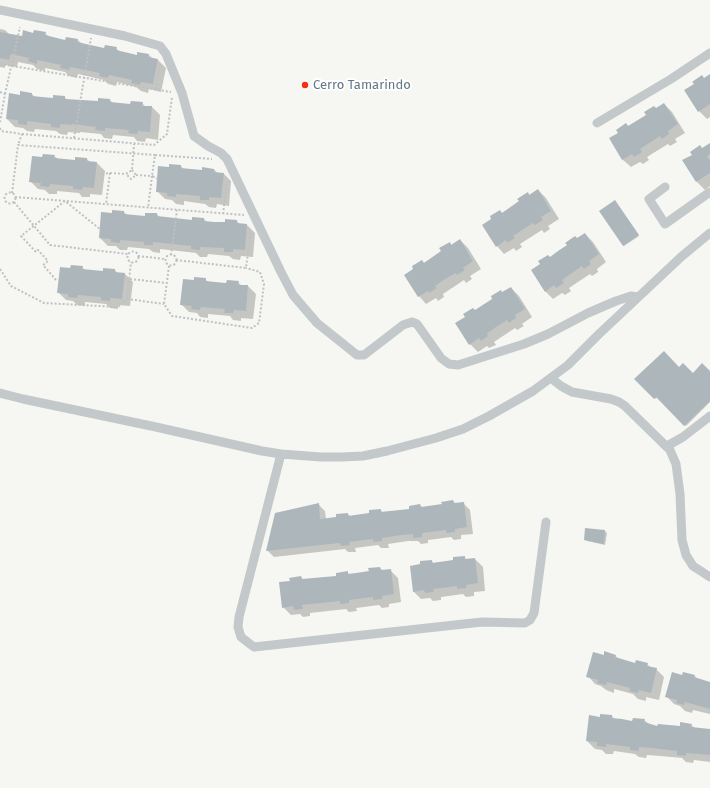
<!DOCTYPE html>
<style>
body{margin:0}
canvas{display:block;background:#f6f6f2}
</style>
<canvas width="710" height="788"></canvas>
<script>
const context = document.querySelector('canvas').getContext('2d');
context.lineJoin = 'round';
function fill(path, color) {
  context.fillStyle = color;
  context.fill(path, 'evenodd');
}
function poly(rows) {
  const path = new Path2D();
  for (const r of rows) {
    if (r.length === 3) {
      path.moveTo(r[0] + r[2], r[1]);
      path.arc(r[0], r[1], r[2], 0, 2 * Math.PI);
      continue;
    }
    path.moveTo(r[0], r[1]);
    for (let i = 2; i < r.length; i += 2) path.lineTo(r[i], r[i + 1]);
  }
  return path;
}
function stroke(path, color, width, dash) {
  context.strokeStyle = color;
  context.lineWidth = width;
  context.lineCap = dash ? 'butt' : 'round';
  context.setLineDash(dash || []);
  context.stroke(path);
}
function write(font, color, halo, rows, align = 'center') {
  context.font = font + ' "Fira Sans",sans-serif';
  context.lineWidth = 4;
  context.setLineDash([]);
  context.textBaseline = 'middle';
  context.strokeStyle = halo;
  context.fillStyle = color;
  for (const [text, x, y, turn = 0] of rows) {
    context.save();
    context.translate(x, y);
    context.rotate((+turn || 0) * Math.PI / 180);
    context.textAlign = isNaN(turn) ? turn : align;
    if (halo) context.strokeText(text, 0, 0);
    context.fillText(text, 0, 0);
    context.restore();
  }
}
fill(poly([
 [0,29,5,30,9,34,22,37,45,33,49,37,66,41,78,40,82,44,105,49,116,48,120,52,138,56,149,55,153,59,158,60,166,68,161,92,149,89,148,93,141,91,136,87,117,82,116,86,108,84,104,80,78,74,77,78,69,76,65,72,45,68,45,71,37,69,33,65,18,62,17,67,5,65,5,68,0,67],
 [710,75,710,117,707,119,699,111,704,79],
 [32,94,35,97,54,99,64,97,68,100,99,102,110,100,113,103,131,105,142,103,146,107,152,107,160,115,158,140,146,138,145,142,137,141,134,137,113,135,112,139,104,138,101,134,80,132,80,133,68,132,67,135,60,134,56,131,35,129,34,132,27,131,23,128,15,127,7,119,21,96],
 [664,104,672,112,685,133,675,139,677,142,670,146,668,144,647,157,649,160,643,164,640,162,631,167,623,160,610,139],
 [710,144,710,186,705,190,697,182,684,161],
 [54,156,58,159,76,161,87,159,90,162,97,163,105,171,102,195,90,194,90,197,82,197,79,193,57,191,57,194,49,194,45,190,38,189,30,181,43,158],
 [181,166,184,170,203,172,214,169,217,173,223,173,231,181,229,206,217,204,216,208,209,207,205,204,184,201,184,205,176,204,172,200,165,199,157,191,170,168],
 [538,190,546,198,559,219,548,226,550,229,544,233,542,230,520,244,522,247,516,251,514,248,504,254,497,246,502,213,520,202,528,193,530,196],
 [616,203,639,236,624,246,623,245],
 [124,212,127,215,146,217,157,214,160,218,193,221,204,219,207,222,226,224,237,221,240,225,247,225,255,233,253,257,241,256,240,260,233,259,229,256,208,254,207,257,200,257,196,253,188,252,160,249,160,253,153,252,149,249,128,247,127,250,120,250,116,246,108,246,100,238,113,214],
 [585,234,593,242,606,262,597,269,598,272,592,276,590,274,569,288,571,291,565,295,562,293,553,299,545,291,550,258],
 [460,240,468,248,481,269,470,276,472,279,466,283,464,280,443,294,444,297,438,301,436,298,426,304,419,296,424,263,442,251,450,243,452,246],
 [82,267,86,271,104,272,115,270,118,274,125,274,133,282,130,306,118,305,118,309,110,308,106,304,85,302,85,306,77,305,73,301,66,300,58,292,71,269],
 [205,279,209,283,227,284,238,282,242,286,248,286,256,294,253,319,241,318,241,321,233,320,230,316,208,314,208,318,200,317,197,313,189,312,181,304,195,281],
 [511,288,519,296,532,317,522,324,524,326,517,330,515,328,494,342,496,345,489,348,487,346,478,352,470,344,475,311],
 [679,369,693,374,710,373,710,402,686,426,657,397,655,399,636,379],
 [453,501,456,504,463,503,470,510,473,534,461,535,461,539,454,540,451,537,428,540,428,543,421,544,418,541,408,541,388,544,389,548,381,548,378,545,355,548,356,552,348,552,345,549,274,557,267,550,318,504,325,511,326,519,338,518,348,514,350,516,370,514,380,510,383,512,410,510,420,505,423,508,443,505],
 [605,531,607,533,605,545,587,541,585,539],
 [464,557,467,560,475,559,483,567,485,591,474,592,474,596,466,597,463,594,441,597,441,600,433,601,430,598,421,599,413,591,432,561,434,564,454,561],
 [380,568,383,571,390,570,398,578,401,602,389,604,389,607,382,608,379,605,356,608,357,611,349,612,346,609,310,613,310,616,303,617,300,614,291,615,283,607,291,582,301,577,304,580,337,577,347,572,350,575,370,572],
 [615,655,619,660,636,664,647,664,651,668,656,669,664,677,659,700,646,697,646,701,638,699,633,694,614,689,614,693,606,690,601,686,595,684,588,676,604,656],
 [694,675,698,680,710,683,710,714,693,710,692,713,685,711,680,706,674,704,666,696,683,676],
 [612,716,615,720,633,722,644,720,649,724,658,727,680,727,691,725,695,728,710,730,710,762,694,760,693,763,686,762,682,758,660,756,647,755,646,758,639,757,635,754,614,751,613,754,606,754,602,750,595,749,587,741,600,718]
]), '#0003');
fill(poly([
 [23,30,33,33,34,30,46,32,45,35,65,40,66,37,78,39,77,42,104,48,105,45,117,47,116,50,137,55,137,52,149,54,148,57,158,59,153,84,141,82,140,85,131,83,132,80,109,75,108,78,99,76,100,73,70,67,69,70,60,68,61,65,37,60,37,64,28,61,29,58,11,54,9,60,0,58,0,32,22,36],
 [710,74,710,104,698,112,684,90,694,84,692,82,702,75,704,78],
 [20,91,32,93,32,96,42,97,53,98,53,95,65,96,65,99,98,101,98,98,110,99,110,102,130,104,131,101,143,102,142,106,152,106,150,132,138,131,137,134,128,133,129,130,105,128,105,131,95,130,96,127,72,124,72,125,60,124,60,128,51,127,51,124,27,121,27,125,18,124,18,120,6,119,9,93,20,95],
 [664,103,678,124,668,131,669,134,662,139,660,136,640,149,642,152,634,157,632,154,622,160,609,138,618,133,616,130,626,123,628,126,646,115,644,112,654,106,656,108],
 [710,143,710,154,707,156,710,161,710,173,696,182,682,160,692,155,690,152,700,145,702,148],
 [43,154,55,155,54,158,75,160,75,157,87,158,87,161,97,162,94,188,83,187,82,190,73,189,73,186,50,184,49,187,40,186,41,183,29,182,32,156,42,157],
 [169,164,181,165,181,168,191,169,202,170,202,167,214,169,214,172,224,173,221,198,209,197,209,200,200,200,200,196,176,194,176,197,167,196,167,193,156,192,158,166,169,167],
 [538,189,551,211,541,217,543,220,535,225,533,223,513,236,515,238,507,243,506,240,496,247,482,225,491,219,490,216,500,210,502,213,519,201,517,199,528,192,529,195],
 [615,200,639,235,623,246,599,211],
 [112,210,124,211,124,214,145,216,145,213,157,213,157,216,192,220,192,217,204,218,204,221,214,222,225,222,225,219,237,220,237,223,247,224,245,250,233,249,233,252,224,252,224,248,200,247,200,250,191,249,191,246,153,242,153,245,144,245,144,242,133,241,120,240,120,243,111,242,111,239,99,238,101,212,112,213],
 [585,233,599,254,589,261,591,264,584,269,582,266,562,280,564,283,556,288,554,285,545,292,531,270,540,264,538,261,548,255,550,257,558,251,567,245,565,243,575,236,577,238],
 [460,239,473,261,463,268,465,270,457,275,456,273,445,279,435,286,437,288,429,293,428,291,418,297,404,275,413,269,412,266,422,260,424,263,441,251,439,248,450,242,451,245],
 [71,265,83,266,82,269,103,271,103,268,115,269,115,272,125,273,122,299,110,298,110,301,101,300,101,297,78,295,77,298,68,297,68,294,57,293,60,267,70,268],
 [194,277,206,278,206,281,215,282,226,283,227,280,239,281,238,285,248,285,246,311,234,310,233,313,224,313,225,309,201,307,200,310,191,309,192,306,180,305,183,279,194,280],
 [511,287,525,309,515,315,516,318,509,323,507,320,487,333,488,336,481,341,479,338,469,345,455,323,465,317,463,314,473,308,475,310,492,299,491,296,501,290,502,292],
 [664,351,679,367,683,363,693,373,702,363,710,371,710,401,684,426,656,397,654,399,634,379],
 [453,500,454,503,464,502,467,527,455,529,455,532,446,533,446,530,422,533,422,537,413,538,413,534,401,535,382,538,382,541,373,542,373,539,349,542,350,545,341,546,340,543,266,551,275,513,319,503,320,519,336,517,336,514,348,513,348,516,369,513,369,510,381,509,381,512,409,509,409,506,420,504,421,507,442,504,441,502],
 [585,528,605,530,604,544,584,540],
 [465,556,465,559,475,558,478,583,466,585,466,588,457,589,457,586,433,589,434,592,425,593,424,590,413,592,410,566,420,564,420,561,432,560,432,563,453,560,453,557],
 [380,567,381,570,391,569,394,594,382,596,382,599,373,600,373,597,349,600,349,603,340,604,340,601,302,605,303,609,294,610,293,606,282,608,279,582,290,581,289,578,301,576,302,579,336,576,336,573,348,571,348,574,356,573,369,571,368,568],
 [604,651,616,655,615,657,635,663,636,660,648,663,647,666,657,668,651,693,639,690,638,693,629,691,630,688,607,682,606,685,597,683,598,680,586,677,593,652,604,655],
 [672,672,682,675,683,672,695,675,694,677,710,682,710,709,685,702,684,705,676,703,677,700,665,697],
 [600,714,612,715,612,718,622,719,632,721,633,718,645,719,644,722,657,726,658,724,680,726,680,722,692,724,691,727,710,729,710,755,686,753,686,756,677,755,677,751,651,748,639,747,639,751,630,750,630,747,606,744,606,747,597,746,597,742,586,741,589,715,600,717]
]), '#adb7bb');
stroke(poly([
 [0,64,171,92],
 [156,89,160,64],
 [0,92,5,94,0,122],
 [5,94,20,27],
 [0,128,1,131,22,134,18,145],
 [22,134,154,145,167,134,172,97],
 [74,138,91,38],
 [132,170,136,175,131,179,126,174,132,170,134,144],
 [110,173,126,174],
 [102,174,110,173,106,204],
 [136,175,152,176,148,208],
 [158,179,152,176,155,155,212,159],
 [10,198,5.5],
 [12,193,18,145,155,155],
 [15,197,244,215],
 [14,202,50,245,128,254],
 [223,214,227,181],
 [133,257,5.5],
 [171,260,5.5],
 [171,255,177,210],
 [138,256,165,259],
 [176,260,246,268,251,230],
 [169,266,164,304,172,316,252,328,259,323,264,284,260,272,246,268],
 [0,269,11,286,44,303,118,307,127,299,131,262],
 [130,279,167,283],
 [56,280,43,265,48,261,38,250,36,252,21,236,65,201,100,229],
 [127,299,164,304]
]), '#bec1c3', 2, [2, 2]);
stroke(poly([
 [0,10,125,36,160,46,166,54,182,93,194,136,208,146,221,153,227,159,281,272,293,295,317,323,357,355,364,355,403,325,412,322,417,324,441,358,449,364,458,365,524,344,548,334,588,313,616,301,631,296,638,297],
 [597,123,671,79,710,53],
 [665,187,649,199,665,224,710,192],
 [551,378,561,386,572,392,611,399,619,402,625,406,670,450,676,464,680,494,682,540,686,555,693,566,710,577],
 [0,393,23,399,156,427,262,451,281,454,321,457,342,457,363,456,387,451,436,438,463,429,489,416,533,391,568,365,599,334,681,257,710,233],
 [667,446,683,437,710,416],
 [281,454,239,617,238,627,241,637,250,644,254,647,482,622,525,623,530,620,534,613,546,522]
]), '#c3c8cb', 9);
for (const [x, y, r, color] of [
 [305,85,4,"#f23415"]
]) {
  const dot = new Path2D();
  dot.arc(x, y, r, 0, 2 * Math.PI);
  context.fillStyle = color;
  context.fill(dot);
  stroke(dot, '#fff', 1.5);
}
write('13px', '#627986', '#fff', [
 ["Cerro Tamarindo",313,85]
], 'left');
</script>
